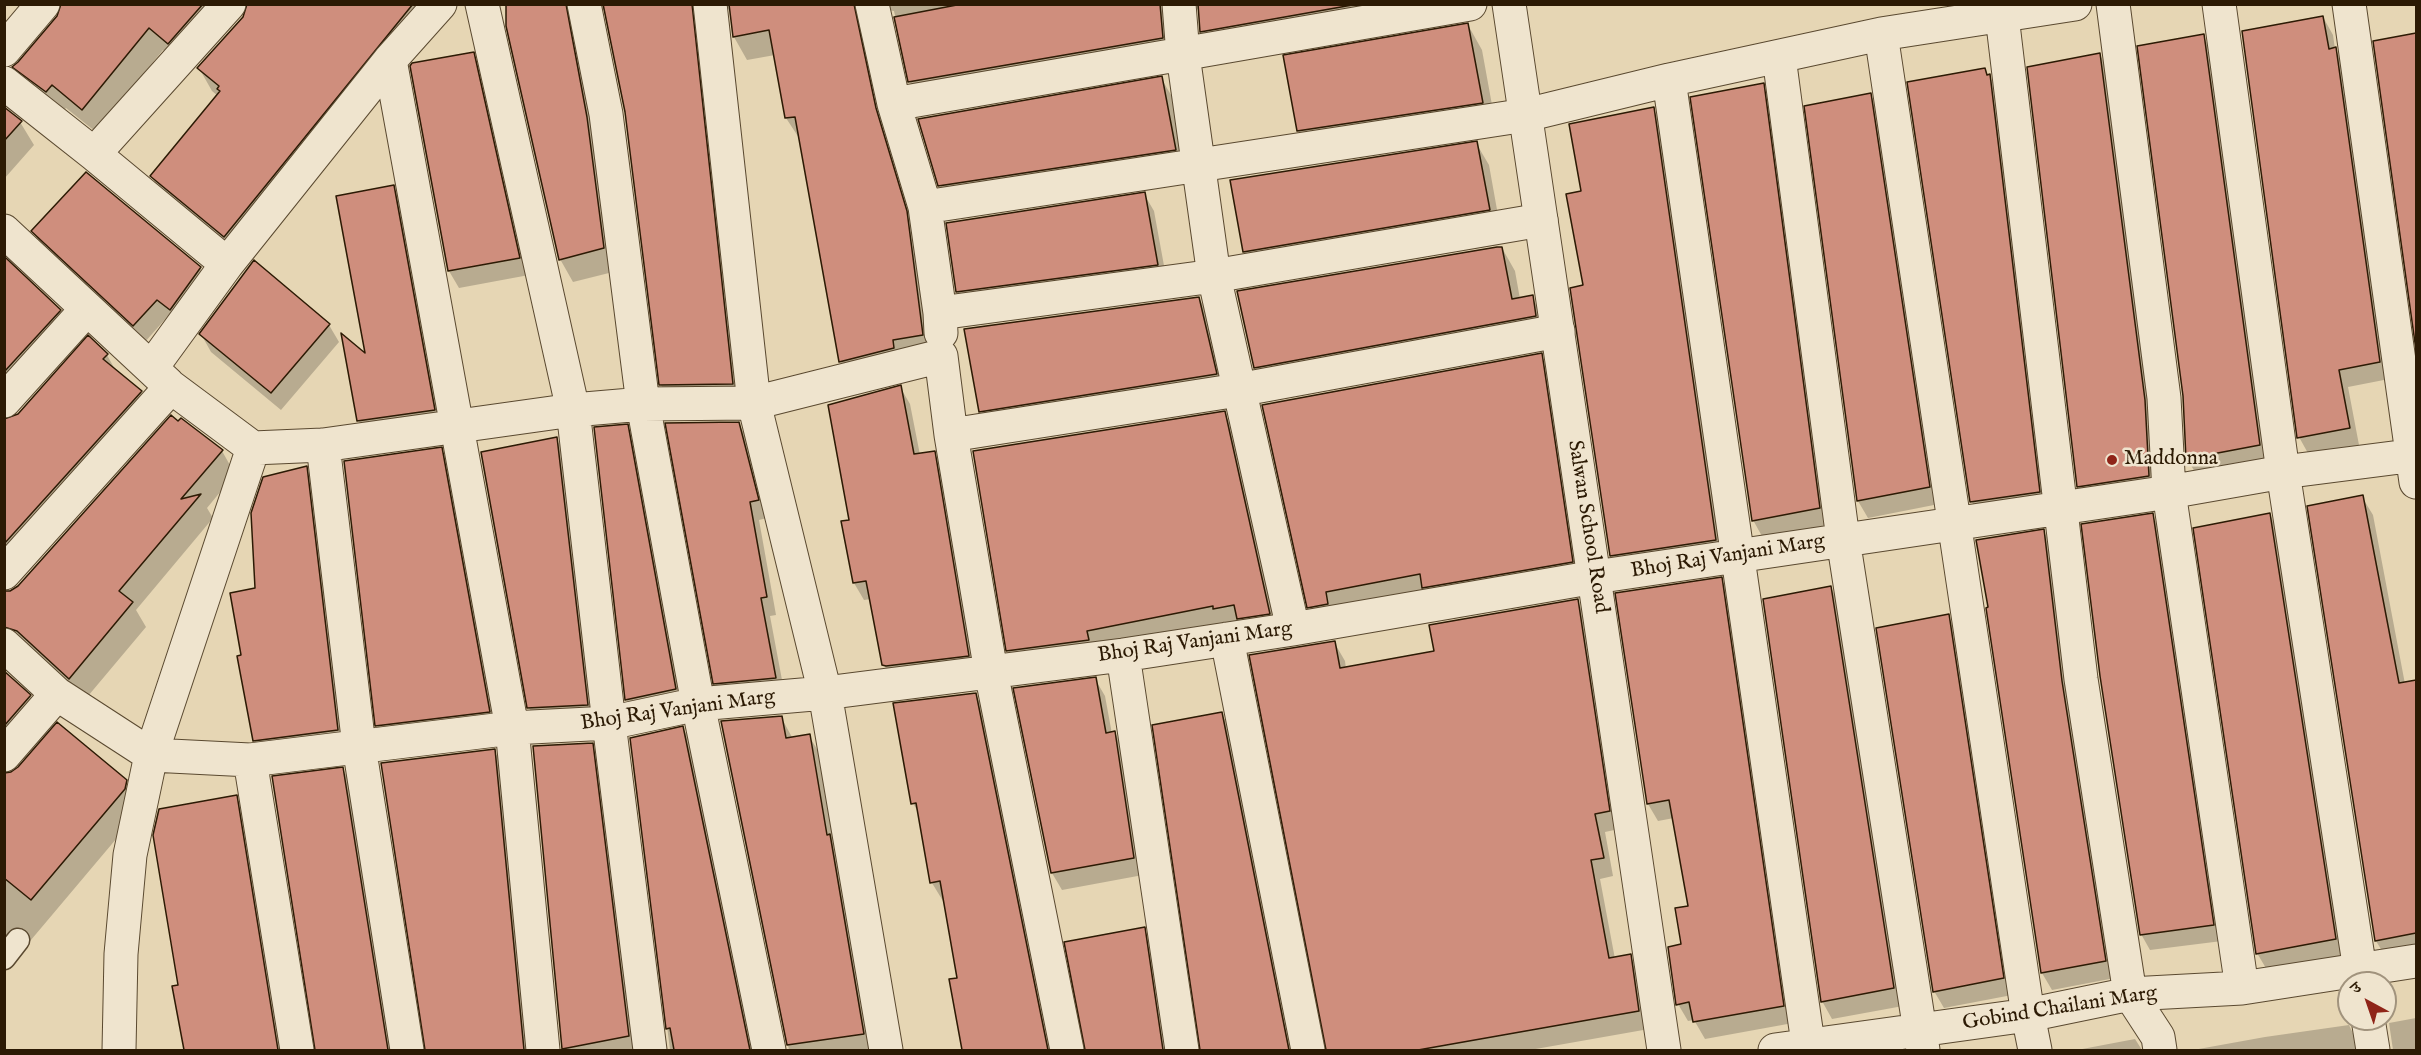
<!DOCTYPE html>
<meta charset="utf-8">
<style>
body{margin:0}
#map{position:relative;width:2421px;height:1055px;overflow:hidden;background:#e6d6b4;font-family:"IM FELL English","Noto Serif Devanagari",serif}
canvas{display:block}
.frame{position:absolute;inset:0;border:6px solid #2c1a04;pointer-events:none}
.north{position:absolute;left:2337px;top:971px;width:60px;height:60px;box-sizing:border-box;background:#efe4ce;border:2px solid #a1937d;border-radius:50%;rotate:320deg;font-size:16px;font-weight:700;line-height:24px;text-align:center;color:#2c1a04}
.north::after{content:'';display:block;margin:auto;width:21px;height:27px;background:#8f2418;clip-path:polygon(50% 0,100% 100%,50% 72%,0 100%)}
</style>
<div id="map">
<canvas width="2421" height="1055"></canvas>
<div class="frame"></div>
<div class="north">उ</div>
</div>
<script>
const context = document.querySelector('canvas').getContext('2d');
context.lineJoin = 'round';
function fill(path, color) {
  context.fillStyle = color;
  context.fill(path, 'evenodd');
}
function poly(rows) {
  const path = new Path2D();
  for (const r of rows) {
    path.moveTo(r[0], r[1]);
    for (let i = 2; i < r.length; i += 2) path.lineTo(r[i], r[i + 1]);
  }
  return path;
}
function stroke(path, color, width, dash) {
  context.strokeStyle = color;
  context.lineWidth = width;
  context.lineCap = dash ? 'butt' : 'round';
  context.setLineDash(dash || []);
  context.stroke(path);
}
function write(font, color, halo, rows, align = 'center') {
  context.font = font + ' "IM FELL English",serif';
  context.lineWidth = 5;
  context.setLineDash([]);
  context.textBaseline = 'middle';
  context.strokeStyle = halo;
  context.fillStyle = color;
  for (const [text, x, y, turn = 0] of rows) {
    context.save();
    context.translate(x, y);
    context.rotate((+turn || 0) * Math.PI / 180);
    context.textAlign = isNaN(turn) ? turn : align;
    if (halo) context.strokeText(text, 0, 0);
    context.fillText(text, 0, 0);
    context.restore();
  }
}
fill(poly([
 [63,4,445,4,238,260,165,199,152,176,218,96,212,91,199,68,245,17,249,8,236,9,182,66,163,50,96,132,66,108,60,115,27,90,14,67,59,17],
 [506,4,1462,4,1215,55,1201,31,1200,10,1191,8,1175,62,923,105,910,82,894,11,881,9,919,236,934,339,854,385,841,362,801,141,786,118,775,55,747,60,734,37,731,10,721,8,746,407,675,408,661,385,626,111,606,10,595,9,617,271,573,282,560,259],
 [2323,17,2333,35,2335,49,2345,66,2389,379,2348,387,2359,445,2309,455,2299,437],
 [1468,25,1482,50,1496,127,1313,156,1298,131],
 [2416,34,2416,340,2375,42],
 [2203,36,2213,53,2269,462,2197,476,2187,458],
 [473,53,483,71,529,275,459,288,449,271],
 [2100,55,2111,75,2160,496,2090,506,2078,486],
 [1985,70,2001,95,2050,512,1983,522,1972,502,1909,84],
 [1161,78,1174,100,1187,171,952,207,940,185],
 [1763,85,1773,102,1829,525,1763,538,1753,520],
 [1870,94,1880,112,1939,504,1868,518,1858,501],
 [4,109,20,122,34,145,4,179],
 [1653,109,1663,126,1725,557,1621,573,1611,555,1585,287,1583,193],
 [1476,143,1489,165,1501,232,1257,273,1244,252],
 [86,174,200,268,210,286,181,327,168,316,144,343,43,248,33,231],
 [393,186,403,204,444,428,369,438,359,421],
 [1144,194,1154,211,1167,282,967,309,957,291],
 [1502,248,1515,271,1520,299,1532,297,1545,320,1268,390,1255,367],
 [4,261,60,311,73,334,4,411],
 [1199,298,1209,316,1226,392,991,428,981,411],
 [329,325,339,342,281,410,211,352,201,334],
 [107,355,117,373,141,392,154,416,4,583,4,421,10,420],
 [1541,355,1551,372,1582,579,1319,624,1309,607],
 [900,387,910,404,920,455,934,452,944,470,978,673,894,682,884,665,871,599,864,600,854,583,851,521],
 [1224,413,1234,430,1279,631,1018,668,1008,650],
 [738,423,749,441,767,518,759,520,776,615,770,616,785,696,725,701,715,683],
 [627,426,637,443,685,707,637,717,627,700,596,428],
 [556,439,569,460,599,726,541,729,529,708],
 [441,449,453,470,501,733,389,747,377,725],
 [222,451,235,474,207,508,213,518,136,610,146,627,83,702,4,655,4,593,11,592],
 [306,468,316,485,347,748,264,758,254,740,257,590],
 [2362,497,2373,515,2405,684,2416,682,2416,954,2387,959,2376,941],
 [2152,515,2162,531,2222,941,2150,950,2141,934],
 [2270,515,2279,531,2345,956,2267,970,2257,953],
 [2043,531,2054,548,2115,978,2052,990,2042,973],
 [1721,579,1731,596,1793,1023,1705,1039,1694,1020,1688,1021,1678,1004,1683,946,1690,907,1674,818,1658,821,1648,804,1617,594],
 [1831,588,1841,605,1903,1006,1832,1019,1822,1001],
 [1577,601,1588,619,1619,829,1605,832,1613,876,1600,879,1615,959,1630,956,1641,974,1649,1029,1530,1050,1328,1050,1334,642,1345,661,1346,669,1435,652],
 [1948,616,1958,633,2012,995,1944,1008,1934,991],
 [4,673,30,696,43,720,4,765],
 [1095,679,1105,696,1112,734,1115,733,1125,750,1143,875,1062,890,1052,873],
 [975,694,986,713,1054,1050,964,1050,951,980,959,979,945,901,943,901,932,883,920,816,913,803],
 [1221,713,1232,732,1295,1050,1202,1050],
 [781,717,793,739,809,736,820,754,873,1050,789,1050,722,722],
 [683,728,693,746,756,1050,670,1050,631,739],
 [592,744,602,763,638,1050,563,1050],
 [494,751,505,769,532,1050,427,1050],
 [343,769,353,788,395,1050,317,1050],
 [4,775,125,781,139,805,138,813,4,972],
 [236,797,247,815,285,1050,186,1050,174,987,180,986],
 [1144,929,1155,947,1170,1050,1087,1050],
 [2416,1018,2416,1050,2393,1050,2389,1023],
 [2349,1025,2361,1050,2193,1050,2265,1037],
 [2135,1039,2142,1050,2077,1050]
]), '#0003');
const building = poly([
 [61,4,203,4,168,44,149,28,82,110,52,85,46,92,12,67,18,62,57,16,61,4],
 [247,4,413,4,224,237,150,176,220,91,217,89,219,86,197,68,243,17,247,4],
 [506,4,566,4,587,117,604,248,559,260,506,26,506,4],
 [603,4,692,4,733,384,659,385,625,112,603,4],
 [729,4,854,4,876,108,907,211,923,335,893,340,894,348,839,362,795,117,785,118,769,30,733,37,729,4],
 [962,4,1160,4,1163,38,908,82,894,17,962,4],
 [1198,4,1358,4,1200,32,1198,4],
 [2323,16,2329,49,2336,47,2380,362,2339,370,2350,428,2297,438,2242,31,2323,16],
 [1468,23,1483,103,1297,131,1283,55,1468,23],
 [2416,33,2416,350,2373,41,2416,33],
 [2204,34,2260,445,2186,459,2183,396,2137,46,2204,34],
 [474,52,520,258,448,271,410,66,412,63,474,52],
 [2100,53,2145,400,2149,476,2077,487,2027,67,2100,53],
 [1985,68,1987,75,1990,74,2040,492,1970,502,1907,82,1985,68],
 [1162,76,1176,150,938,186,918,119,1162,76],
 [1764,83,1820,508,1752,521,1690,97,1764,83],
 [1871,93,1930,487,1857,501,1804,106,1871,93],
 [4,107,22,121,4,141,4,107],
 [1654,107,1716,540,1610,556,1570,288,1583,285,1566,194,1581,191,1569,124,1654,107],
 [1477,141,1490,210,1243,252,1230,180,1477,141],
 [86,172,201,267,170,310,157,300,133,326,31,231,86,172],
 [394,185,435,410,357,421,341,333,365,353,336,196,394,185],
 [1145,192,1158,265,956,292,946,223,1145,192],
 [1497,247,1502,247,1512,299,1533,295,1536,316,1254,368,1237,291,1497,247],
 [6,258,61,310,4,372,4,259,6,258],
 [254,260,330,324,271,393,199,334,254,260],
 [1199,297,1217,374,979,412,964,329,1199,297],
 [88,335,108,354,103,359,142,391,4,544,4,419,18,414,88,335],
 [1542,353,1573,562,1422,588,1420,574,1326,592,1328,604,1307,608,1262,405,1542,353],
 [901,385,914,454,935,451,969,656,886,666,882,665,866,581,853,583,841,521,849,520,828,405,901,385],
 [1225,411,1270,614,1237,619,1234,605,1213,609,1213,606,1087,631,1089,640,1006,651,973,451,1225,411],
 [171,415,178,421,181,418,223,450,181,499,201,494,119,591,133,602,69,679,17,631,4,627,4,591,10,591,18,586,171,415],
 [739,422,759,500,750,502,767,597,761,598,776,678,713,684,665,423,739,422],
 [628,424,676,689,625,700,594,427,628,424],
 [557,437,588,705,527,708,481,452,557,437],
 [442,447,490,712,375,726,344,461,442,447],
 [307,466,338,730,253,741,237,656,241,655,230,593,255,588,251,513,263,477,307,466],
 [2363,495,2399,683,2416,680,2416,933,2375,941,2307,506,2363,495],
 [2153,513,2214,925,2140,935,2100,676,2081,524,2153,513],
 [2270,513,2336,939,2256,954,2193,528,2270,513],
 [2044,529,2062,681,2106,961,2041,973,1986,608,1988,607,1976,540,2044,529],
 [1722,577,1784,1006,1693,1022,1689,1002,1676,1005,1668,947,1681,944,1675,908,1688,906,1669,800,1647,804,1615,593,1722,577],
 [1831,586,1894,988,1821,1002,1763,599,1831,586],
 [1578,599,1610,811,1595,814,1604,858,1591,860,1609,958,1631,954,1639,1011,1418,1050,1326,1050,1249,655,1335,641,1340,668,1434,651,1429,625,1578,599],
 [1949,614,2004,978,1933,992,1876,628,1949,614],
 [4,671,31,695,4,726,4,671],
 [1096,677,1106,733,1115,731,1134,858,1051,873,1013,688,1096,677],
 [976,693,1048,1050,962,1050,949,979,957,978,940,881,930,883,916,803,911,804,893,703,976,693],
 [1222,712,1289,1050,1200,1050,1152,725,1222,712],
 [782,716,786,738,810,734,827,835,830,834,864,1034,787,1045,721,721,782,716],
 [57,722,127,780,125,789,31,900,4,878,4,773,11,772,18,767,57,722],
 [683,726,750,1050,674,1050,670,1028,666,1029,630,738,683,726],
 [593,743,629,1036,562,1049,533,746,593,743],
 [495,749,524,1050,425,1050,381,763,495,749],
 [343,767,388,1050,315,1050,272,776,343,767],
 [237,795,278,1050,184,1050,172,986,178,985,153,835,159,809,237,795],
 [1145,927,1163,1050,1085,1050,1064,942,1145,927]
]);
fill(building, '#cf8e7d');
stroke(building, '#2c1a04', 1.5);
const service = poly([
 [4,958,18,940]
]);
const minor = poly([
 [482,4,573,410,609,723,650,1050],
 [584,4,606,114,643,404,698,704,769,1050],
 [710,4,754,403,825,693,886,1050],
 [872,4,894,104,925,207,940,313,941,333],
 [1179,4,1183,55,1214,276,1293,629],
 [2113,4,2164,398,2169,492,2242,988],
 [2219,4,2283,472,2362,983],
 [2349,4,2416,482],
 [2002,16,2081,679,2130,994,2158,1037,2160,1050],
 [1881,34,2028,1015,2035,1050],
 [4,50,43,4],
 [1779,57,1843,539,1923,1050],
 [390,60,512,728,543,1050],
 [1669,80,1809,1050],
 [4,83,94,154,229,4],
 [894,104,1470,4],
 [94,154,227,264],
 [925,207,1526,115,1669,80,1881,34,2075,4],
 [4,231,168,384],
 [940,313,1214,276,1541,220],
 [152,367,227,264,390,60,440,4],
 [4,401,87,309],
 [951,435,1238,390,1558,331],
 [323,445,359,746,407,1050],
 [4,573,171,387,253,448,323,445,573,410,643,404,754,403,941,356,951,435,991,672,1067,1050],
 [1227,639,1308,1050],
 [4,645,57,694,151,755,250,760,512,728,609,723,698,704,825,693,1123,655,1293,629,1595,577,2169,492,2283,472,2416,455],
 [1123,655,1182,1050],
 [4,755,57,694],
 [250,760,297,1050],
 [2368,1019,2373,1050],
 [119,1050,121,954,130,855,151,755,253,448],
 [1775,1050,2028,1015,2130,994,2242,988,2416,961]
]);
const tertiary = poly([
 [1509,4,1664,1050]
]);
stroke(service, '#5a4930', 25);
stroke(minor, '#5a4930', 35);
stroke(tertiary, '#5a4930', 35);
stroke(service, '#efe4ce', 22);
stroke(minor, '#efe4ce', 33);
stroke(tertiary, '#efe4ce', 33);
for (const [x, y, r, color] of [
 [2112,460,6,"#8f2418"]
]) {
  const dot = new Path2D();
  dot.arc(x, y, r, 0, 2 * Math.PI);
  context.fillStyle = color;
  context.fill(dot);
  stroke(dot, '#efe4ce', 2);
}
write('21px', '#2c1a04', '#efe4ce', [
 ["Maddonna",2124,460]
], 'left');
write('21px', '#2c1a04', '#efe4ce', [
 ["Salwan School Road",1587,527,81],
 ["Bhoj Raj Vanjani Marg",1728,557,-9],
 ["Bhoj Raj Vanjani Marg",1195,643,-8],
 ["Bhoj Raj Vanjani Marg",678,711,-8],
 ["Gobind Chailani Marg",2060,1009,-9]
]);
</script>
